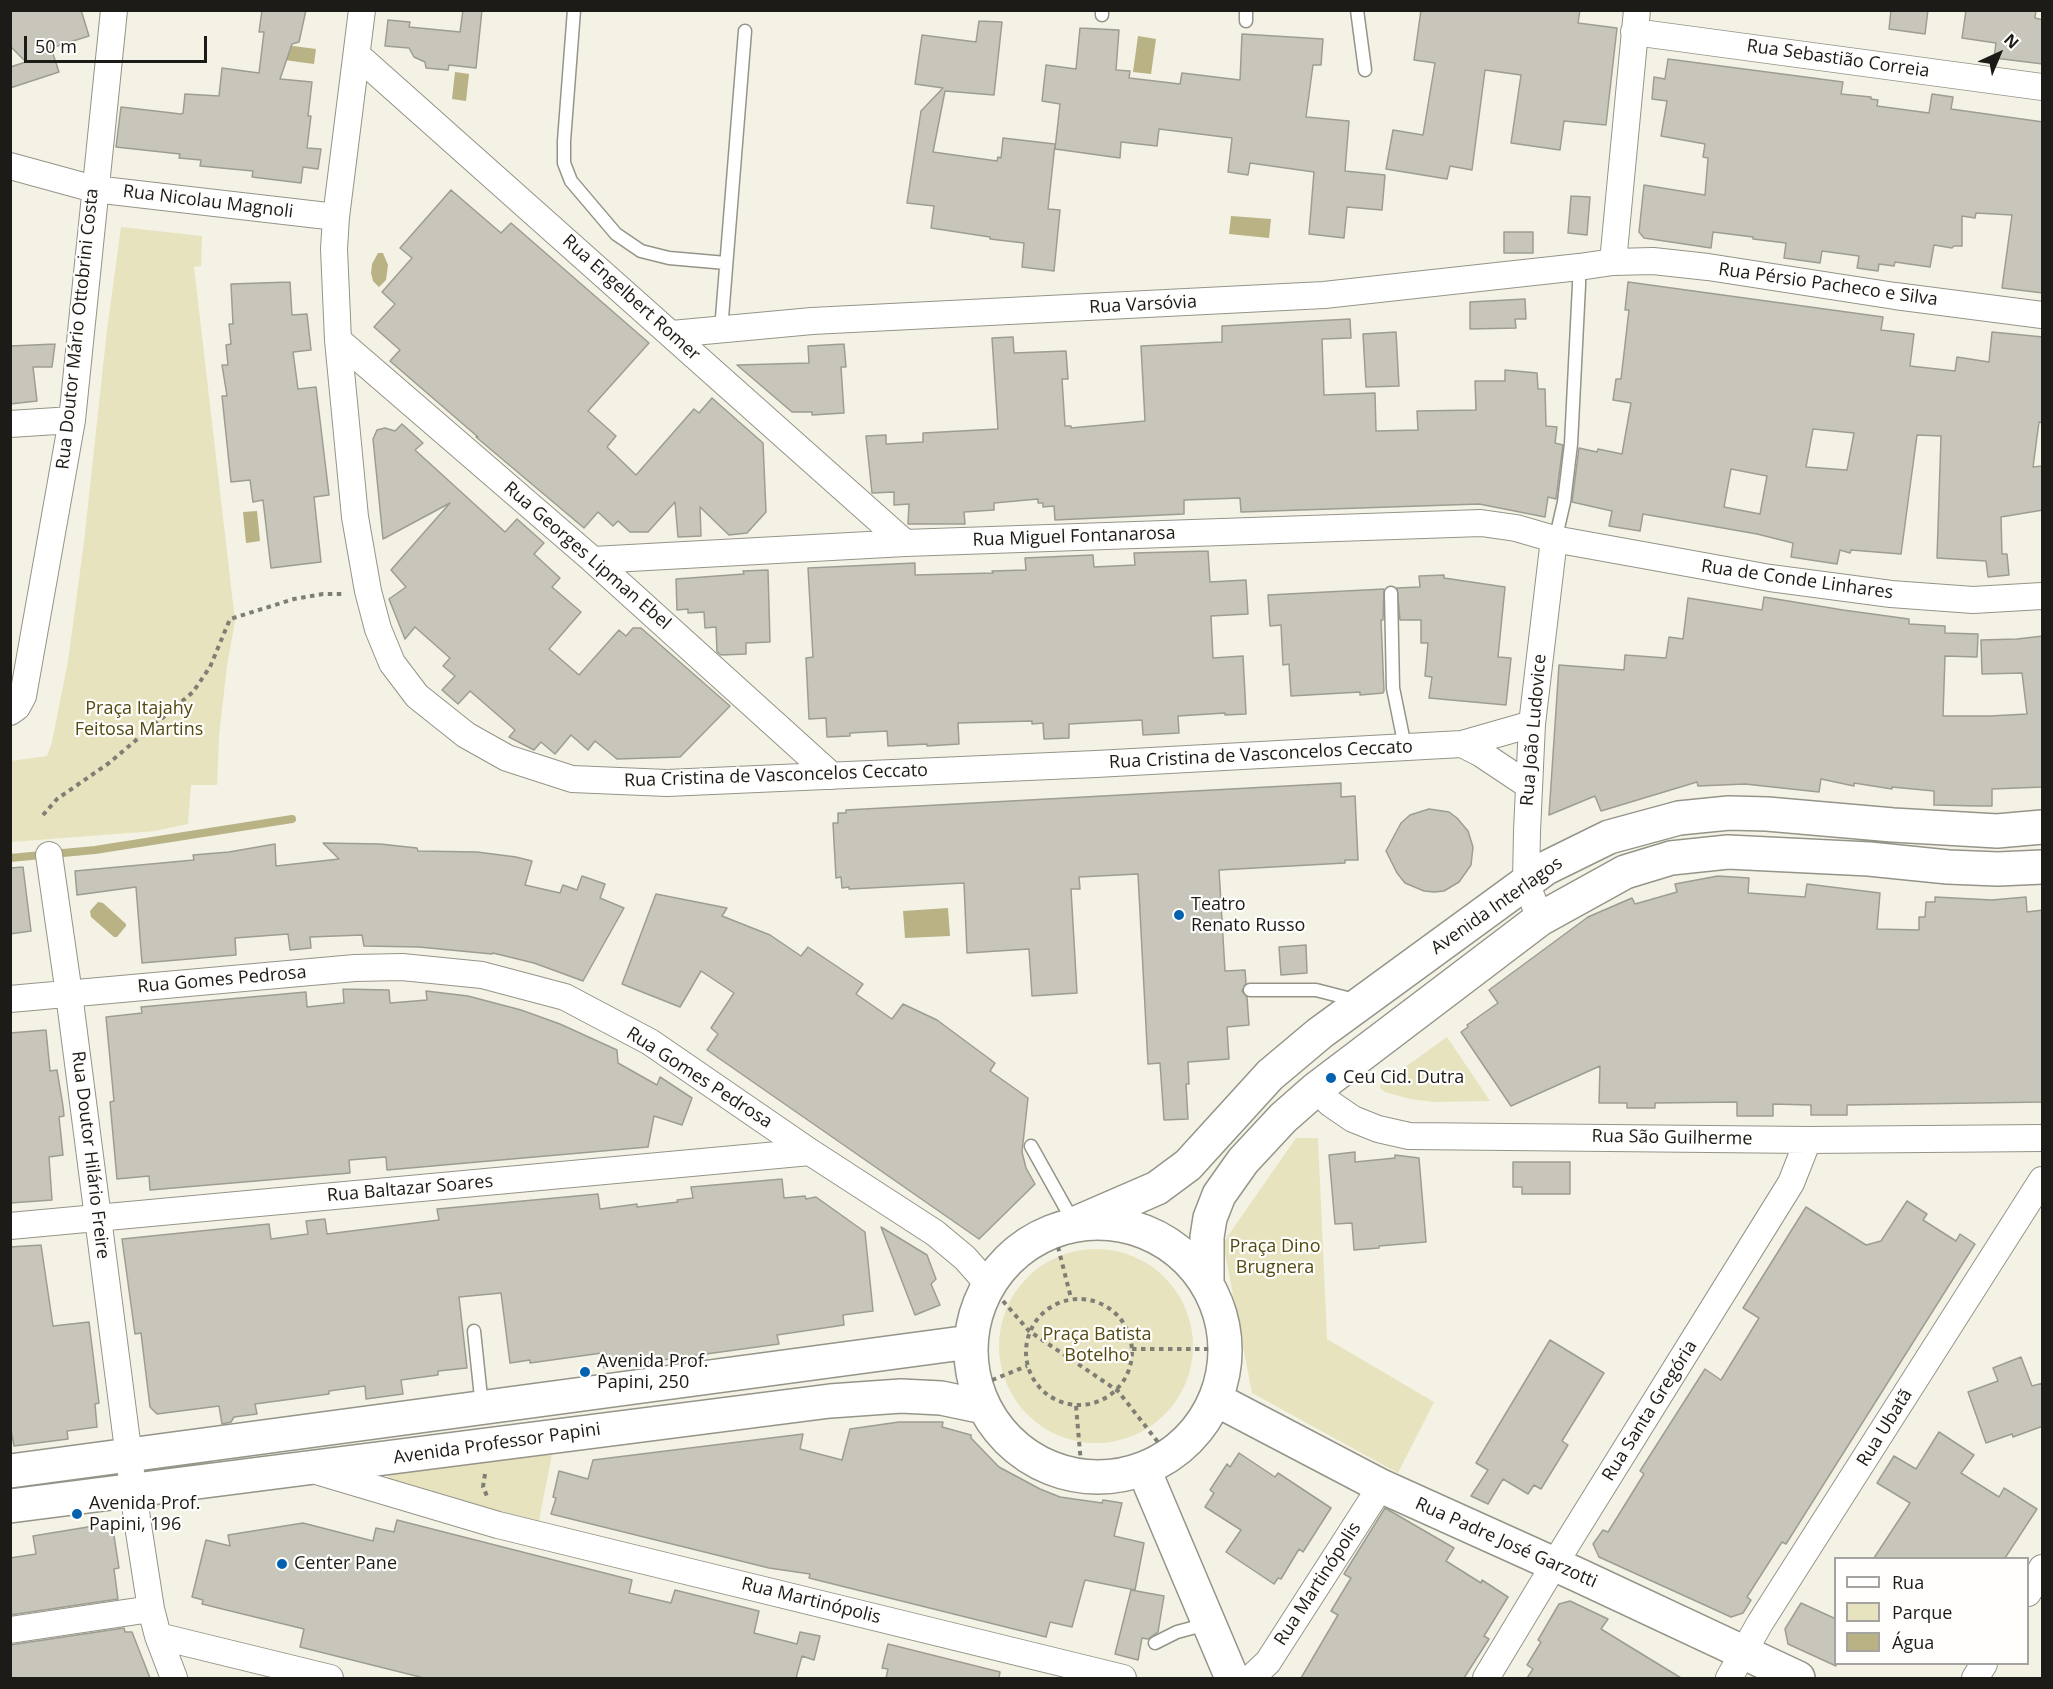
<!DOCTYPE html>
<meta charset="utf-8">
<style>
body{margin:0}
#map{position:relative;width:2053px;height:1689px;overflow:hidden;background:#f3f2e5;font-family:"Open Sans",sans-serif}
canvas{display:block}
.frame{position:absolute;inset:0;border:12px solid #1c1b17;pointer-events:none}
.legend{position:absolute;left:1834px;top:1557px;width:195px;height:108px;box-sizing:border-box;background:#fffefc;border:2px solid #a4a3a0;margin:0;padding:8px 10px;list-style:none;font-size:18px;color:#1c1b17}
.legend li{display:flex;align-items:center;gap:12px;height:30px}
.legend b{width:30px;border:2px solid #a4a3a0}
.north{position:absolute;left:1969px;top:24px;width:60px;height:60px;-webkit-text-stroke:4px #fffefc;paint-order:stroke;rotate:44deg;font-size:16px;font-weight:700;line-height:24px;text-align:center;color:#1c1b17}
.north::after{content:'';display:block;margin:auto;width:21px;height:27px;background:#1c1b17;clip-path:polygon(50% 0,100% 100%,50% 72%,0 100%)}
.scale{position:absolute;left:24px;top:36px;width:183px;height:27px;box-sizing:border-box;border:3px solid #1c1b17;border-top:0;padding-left:8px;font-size:18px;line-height:21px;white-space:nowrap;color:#1c1b17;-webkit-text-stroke:4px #fffefc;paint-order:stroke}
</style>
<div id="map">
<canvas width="2053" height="1689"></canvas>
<div class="frame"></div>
<ul class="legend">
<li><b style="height:8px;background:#fff"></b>Rua</li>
<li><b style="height:16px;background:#e7e3be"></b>Parque</li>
<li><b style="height:16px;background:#b8b284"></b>Água</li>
</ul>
<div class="north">N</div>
<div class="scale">50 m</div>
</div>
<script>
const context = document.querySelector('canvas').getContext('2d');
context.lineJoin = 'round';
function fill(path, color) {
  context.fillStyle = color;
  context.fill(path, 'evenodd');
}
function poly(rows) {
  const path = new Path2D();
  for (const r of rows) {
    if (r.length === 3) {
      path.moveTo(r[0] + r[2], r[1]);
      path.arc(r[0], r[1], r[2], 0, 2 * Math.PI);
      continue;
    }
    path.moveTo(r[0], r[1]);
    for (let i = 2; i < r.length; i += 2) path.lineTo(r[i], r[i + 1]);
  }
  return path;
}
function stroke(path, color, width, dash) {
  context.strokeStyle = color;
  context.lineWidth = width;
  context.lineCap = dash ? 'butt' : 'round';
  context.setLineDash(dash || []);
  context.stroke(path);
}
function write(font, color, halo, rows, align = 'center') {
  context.font = font + ' "Open Sans",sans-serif';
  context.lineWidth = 4.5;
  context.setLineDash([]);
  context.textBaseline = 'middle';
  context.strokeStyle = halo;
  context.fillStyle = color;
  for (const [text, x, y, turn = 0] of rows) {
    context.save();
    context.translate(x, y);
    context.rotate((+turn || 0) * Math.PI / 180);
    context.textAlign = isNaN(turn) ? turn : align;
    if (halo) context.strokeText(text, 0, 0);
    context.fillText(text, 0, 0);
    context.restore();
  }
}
fill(poly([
 [121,227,202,236,201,266,194,267,235,621,227,666,219,736,217,785,191,785,188,824,155,831,11,842,11,761,47,756,52,742,68,661,84,542,107,330],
 [1447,1037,1490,1101,1434,1102,1410,1099,1385,1092,1380,1088,1380,1085],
 [1296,1138,1318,1138,1327,1339,1434,1402,1398,1473,1252,1393,1223,1243],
 [1096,1346,97],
 [553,1449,538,1526,380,1482,397,1471]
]), '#e7e3be');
fill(poly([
 [1138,36,1156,39,1151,74,1133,72],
 [286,45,316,49,314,64,284,60],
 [455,72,469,74,466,101,452,99],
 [1231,216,1271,219,1269,238,1229,234],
 [378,253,383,253,388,265,386,280,379,287,373,281,371,273,372,264],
 [257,511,260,541,246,543,243,512],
 [98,902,103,903,126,924,126,926,117,937,114,937,91,917,90,911],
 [948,908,950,936,905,938,903,911]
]), '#b8b284');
stroke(poly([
 [10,858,95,850,292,819]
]), '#b8b284', 8);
const building = poly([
 [10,10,81,10,89,36,51,48,59,72,10,88,10,67,26,62,10,46,10,10],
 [262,10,306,10,299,42,292,44,280,79,312,82,308,116,311,116,307,148,321,149,318,169,303,167,301,183,252,177,253,171,200,166,201,160,179,158,180,154,116,147,121,107,181,114,183,113,185,94,219,96,222,68,259,73,264,32,259,32,262,10],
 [463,10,482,10,476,68,449,65,448,70,426,68,425,62,414,57,409,48,385,46,388,20,410,22,409,27,460,32,463,10],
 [1421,10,1580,10,1578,23,1617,28,1606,125,1564,121,1560,150,1511,143,1521,75,1485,70,1472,170,1450,166,1447,179,1386,169,1393,130,1423,135,1435,63,1414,60,1421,10],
 [1891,10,1928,10,1925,34,1889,29,1891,10],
 [1966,10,2036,10,2035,18,2043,20,2043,64,1994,58,1996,43,1962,38,1966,10],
 [979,21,1002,22,994,95,945,91,933,152,997,161,998,157,1001,158,1003,138,1055,144,1048,209,1060,210,1054,271,1022,267,1024,243,990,239,990,237,931,228,934,206,907,203,921,111,943,88,915,84,922,35,976,42,979,21],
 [1080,28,1119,30,1116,70,1130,71,1129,78,1180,84,1182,73,1240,80,1242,34,1323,39,1321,65,1313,65,1306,117,1349,121,1345,171,1385,175,1382,210,1347,207,1344,238,1309,234,1314,172,1250,163,1248,175,1228,172,1232,138,1159,129,1157,146,1121,142,1120,158,1055,149,1060,104,1042,101,1046,65,1076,69,1080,28],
 [1668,59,1843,82,1841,94,1871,97,1871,99,1878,100,1877,106,1929,113,1932,94,1953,97,1951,109,2043,122,2043,293,2002,288,2012,215,1976,213,1975,218,1962,216,1962,246,1954,246,1952,248,1934,245,1930,267,1895,262,1894,266,1879,264,1878,271,1857,268,1859,256,1822,251,1820,263,1784,258,1786,243,1753,239,1753,237,1713,232,1711,248,1644,238,1639,232,1644,185,1705,195,1708,158,1703,157,1705,144,1661,136,1667,101,1652,99,1654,77,1665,79,1668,59],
 [451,190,501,233,511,223,649,343,588,411,616,436,607,447,636,475,694,409,699,413,712,398,763,443,766,512,747,533,729,535,700,507,701,536,678,537,675,502,648,532,630,532,618,521,613,526,598,512,584,528,476,437,478,437,390,361,400,350,374,327,395,304,382,292,412,258,400,248,451,190],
 [1571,196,1590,197,1587,235,1568,233,1571,196],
 [1504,232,1533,232,1533,253,1504,253,1504,232],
 [290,282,292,315,307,314,311,350,293,352,298,389,316,387,329,495,314,497,321,562,271,568,263,500,253,502,250,480,231,482,222,396,227,396,222,365,228,365,226,345,231,344,229,324,233,324,231,284,290,282],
 [1628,282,1883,317,1881,330,1914,334,1910,366,1955,371,1957,357,1989,362,1992,332,2043,337,2043,423,2039,422,2033,467,2043,466,2043,510,2001,517,2002,554,2007,554,2009,575,1988,577,1986,561,1937,558,1941,436,1917,435,1901,554,1851,550,1850,553,1840,550,1837,564,1791,557,1793,543,1757,534,1643,514,1640,531,1609,526,1612,511,1572,502,1579,448,1597,452,1598,449,1622,454,1631,403,1613,400,1616,379,1621,379,1629,310,1625,310,1628,282],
 [1813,429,1854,433,1847,470,1806,467,1813,429],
 [1731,469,1767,476,1760,514,1724,507,1731,469],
 [1525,299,1526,319,1515,319,1516,328,1470,329,1470,302,1525,299],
 [1350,319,1351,338,1322,339,1324,395,1375,393,1376,431,1418,430,1417,411,1476,410,1475,381,1505,381,1505,370,1537,373,1538,389,1545,389,1546,426,1557,427,1555,443,1563,445,1556,499,1548,497,1545,517,1479,504,1241,512,1240,498,1184,500,1184,514,1055,520,1054,506,1043,507,1043,503,1038,503,1038,499,994,503,994,510,964,512,965,524,908,524,909,504,894,505,894,492,872,493,866,436,886,435,886,444,923,442,923,433,998,429,992,338,1013,337,1014,353,1066,351,1068,379,1062,379,1065,426,1071,426,1071,428,1145,421,1141,346,1222,342,1222,326,1350,319],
 [1396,332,1399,386,1366,387,1363,334,1396,332],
 [55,344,52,367,33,367,37,401,10,404,10,346,55,344],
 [844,344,846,367,841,367,844,413,812,415,812,412,792,412,737,365,809,363,808,346,844,344],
 [402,424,423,443,415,450,505,532,517,519,544,543,534,554,560,578,552,587,581,612,549,649,579,675,619,630,626,636,633,628,641,628,730,706,680,757,617,759,595,741,588,750,571,735,555,754,541,742,534,750,509,737,515,730,470,691,458,704,442,690,455,676,443,666,450,658,415,627,405,639,389,599,406,587,391,570,450,503,383,539,373,439,377,430,385,428,395,431,402,424],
 [1208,551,1210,582,1246,580,1248,614,1211,616,1213,658,1243,656,1246,714,1225,715,1225,713,1178,716,1179,733,1143,735,1142,720,1069,724,1069,738,1044,739,1043,723,1032,724,1032,721,958,723,959,744,927,746,927,744,888,746,887,731,850,733,850,736,827,737,826,718,809,719,806,658,813,657,808,568,915,563,915,575,993,573,992,571,1026,570,1025,558,1093,555,1094,567,1135,565,1134,553,1208,551],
 [768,570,770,642,746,643,746,654,721,655,717,652,716,627,705,628,704,612,688,613,688,609,677,610,676,579,744,574,743,571,768,570],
 [1444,575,1444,578,1505,587,1498,657,1511,658,1506,705,1429,698,1432,677,1425,676,1428,643,1421,643,1421,620,1400,620,1397,588,1420,587,1419,576,1444,575],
 [1384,589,1383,620,1381,620,1384,691,1383,693,1360,695,1360,692,1291,696,1289,664,1283,665,1281,625,1270,626,1268,595,1384,589],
 [1764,597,1843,610,1909,619,1909,624,1945,626,1945,633,1978,634,1977,657,1945,656,1943,716,1990,716,2027,714,2022,673,1982,674,1981,640,2017,639,2043,636,2043,787,1992,789,1992,806,1979,806,1934,805,1934,791,1892,787,1892,789,1854,783,1854,786,1821,779,1819,792,1745,784,1698,786,1697,782,1601,811,1595,796,1549,815,1559,665,1624,670,1625,655,1666,658,1669,637,1683,639,1688,598,1762,610,1764,597],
 [1341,783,1341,797,1355,796,1358,860,1345,860,1345,863,1219,870,1225,971,1245,970,1246,983,1242,991,1247,997,1249,1025,1227,1027,1229,1059,1188,1062,1189,1084,1186,1084,1188,1119,1164,1120,1160,1063,1148,1064,1138,874,1079,877,1080,889,1071,889,1077,993,1032,996,1029,949,967,953,964,883,849,889,849,887,842,888,841,877,836,878,833,823,838,823,838,813,846,813,846,810,1341,783],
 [1429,809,1449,812,1457,818,1468,831,1473,847,1471,865,1459,882,1444,891,1434,892,1424,891,1405,883,1397,873,1386,851,1401,823,1410,815,1429,809],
 [323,843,380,844,417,848,418,851,477,852,516,857,532,861,525,885,560,893,563,885,577,890,582,876,605,884,600,898,624,908,583,981,534,963,493,953,492,954,419,947,364,946,362,935,310,937,311,948,290,950,288,934,235,938,236,955,142,963,136,887,77,895,75,871,194,860,193,855,229,852,275,844,276,866,339,859,323,843],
 [23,867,31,931,10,934,10,868,23,867],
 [1718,876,1749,878,1748,893,1805,897,1807,884,1880,893,1877,929,1919,930,1919,917,1925,917,1926,902,1935,902,1935,897,1992,900,2026,897,2027,912,2043,910,2043,1102,1847,1105,1847,1115,1811,1115,1811,1105,1773,1104,1773,1116,1737,1116,1737,1102,1655,1103,1655,1108,1627,1108,1627,1103,1599,1103,1600,1066,1511,1106,1461,1032,1468,1027,1467,1025,1498,1003,1489,990,1588,917,1632,898,1635,904,1677,892,1675,884,1718,876],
 [656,894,727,908,722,916,770,935,801,956,808,947,863,984,856,994,892,1019,903,1004,937,1020,995,1063,990,1071,1028,1098,1022,1152,1026,1168,1035,1184,979,1239,707,1050,718,1034,711,1028,734,993,701,971,680,1007,622,984,656,894],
 [1306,945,1307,973,1281,975,1279,947,1306,945],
 [343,989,389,990,390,1003,427,1000,426,991,468,996,521,1010,560,1024,617,1050,618,1063,657,1085,660,1077,692,1098,682,1125,654,1116,648,1147,387,1170,386,1157,349,1160,350,1173,150,1190,149,1176,117,1179,110,1102,114,1101,106,1017,142,1013,141,1007,306,992,307,1007,344,1003,343,989],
 [46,1030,50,1071,57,1070,63,1106,64,1116,59,1117,63,1155,49,1157,52,1200,10,1203,10,1033,46,1030],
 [1355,1152,1355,1162,1395,1158,1395,1155,1419,1158,1426,1242,1379,1246,1379,1248,1354,1250,1352,1223,1335,1224,1329,1155,1355,1152],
 [1513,1162,1570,1162,1570,1194,1522,1194,1522,1187,1513,1187,1513,1162],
 [782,1179,784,1198,805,1196,806,1199,816,1197,865,1232,873,1311,843,1315,844,1325,777,1335,779,1344,604,1368,602,1353,530,1363,530,1360,510,1363,501,1293,459,1297,467,1368,438,1371,438,1375,401,1380,403,1394,366,1399,365,1386,329,1391,329,1394,255,1404,257,1414,234,1417,231,1422,222,1424,219,1406,157,1414,150,1407,141,1333,135,1334,122,1239,269,1224,271,1239,308,1234,306,1221,325,1219,327,1234,439,1220,437,1209,598,1194,600,1209,637,1204,637,1207,678,1202,677,1200,693,1198,691,1187,782,1179],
 [1907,1201,1927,1214,1923,1220,1956,1241,1960,1234,1975,1244,1786,1544,1782,1542,1747,1597,1751,1600,1743,1613,1731,1617,1599,1557,1593,1544,1603,1530,1608,1532,1644,1474,1640,1471,1705,1369,1721,1380,1759,1318,1743,1308,1806,1207,1866,1245,1881,1241,1907,1201],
 [881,1227,927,1255,936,1279,931,1284,940,1305,915,1315,881,1227],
 [41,1245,53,1326,89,1322,99,1403,95,1404,97,1427,67,1431,68,1439,14,1446,10,1425,10,1247,41,1245],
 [1550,1340,1604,1373,1562,1441,1568,1445,1541,1489,1534,1485,1528,1494,1503,1479,1488,1504,1471,1496,1488,1470,1476,1463,1550,1340],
 [2021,1357,2032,1386,2043,1383,2043,1426,2013,1437,2012,1434,1986,1443,1968,1392,1998,1381,1993,1368,2021,1357],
 [899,1422,943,1422,942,1427,971,1435,971,1438,999,1467,1040,1489,1060,1497,1102,1503,1103,1500,1122,1503,1114,1536,1144,1543,1135,1590,1085,1580,1072,1627,1050,1622,1046,1637,809,1578,810,1574,769,1568,551,1514,556,1498,553,1497,559,1471,588,1479,593,1460,803,1434,800,1449,842,1460,850,1429,899,1422],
 [1939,1432,1974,1455,1961,1473,1999,1497,2004,1488,2037,1509,2005,1558,1874,1558,1910,1503,1877,1483,1894,1456,1916,1469,1939,1432],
 [1239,1453,1275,1477,1278,1473,1331,1508,1303,1552,1299,1549,1281,1579,1278,1578,1274,1584,1226,1552,1241,1530,1205,1507,1214,1493,1210,1490,1227,1464,1230,1467,1239,1453],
 [1385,1508,1454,1548,1446,1561,1481,1583,1482,1580,1508,1597,1484,1636,1489,1639,1464,1678,1301,1678,1338,1615,1331,1611,1351,1578,1344,1574,1385,1508],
 [397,1520,632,1580,629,1593,671,1603,675,1590,759,1611,754,1633,797,1644,800,1632,820,1636,814,1660,802,1656,796,1678,424,1678,300,1647,304,1629,202,1604,203,1600,192,1597,206,1540,230,1546,228,1535,303,1523,373,1541,376,1528,394,1532,397,1520],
 [112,1523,119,1568,114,1569,118,1599,10,1615,10,1558,36,1554,33,1536,112,1523],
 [1131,1590,1164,1596,1158,1632,1148,1639,1142,1638,1138,1660,1115,1654,1131,1590],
 [1570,1601,1608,1619,1601,1629,1681,1678,1527,1678,1533,1669,1527,1665,1541,1642,1538,1640,1559,1604,1570,1601],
 [1801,1603,1836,1619,1836,1666,1788,1644,1785,1629,1801,1603],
 [124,1628,125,1632,132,1632,150,1678,10,1678,10,1645,124,1628],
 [888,1644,1000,1672,999,1678,886,1678,888,1669,882,1668,888,1644]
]);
fill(building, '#c8c6ba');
stroke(building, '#9e9d91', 1.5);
const service = poly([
 [574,10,564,141,564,163,571,181,616,234,641,251,669,258,726,263],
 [1357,10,1365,70],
 [1102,15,1102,10],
 [1246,21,1246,10],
 [721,330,745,31],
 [1554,539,1558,528,1564,502,1571,444,1579,285,1579,267],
 [1391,593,1393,688,1405,747],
 [1250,990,1316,990,1355,1000],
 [1031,1146,1074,1223],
 [474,1331,482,1407],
 [1155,1643,1177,1632,1207,1624]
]);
const minor = poly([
 [362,10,336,217,334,249,338,340,355,517,368,591,378,629,392,663,417,696,466,735,507,758,572,779,667,783,1096,764,1462,744,1532,724],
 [1634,32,2042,87],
 [357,55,905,543],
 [10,166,94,189,336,217],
 [1613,262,1637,10],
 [672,334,812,321,1324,295,1579,267,1613,262,1653,261,1708,267,1895,296,2042,315],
 [338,340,593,560,832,776],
 [10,424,72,420],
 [593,560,905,543,1481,523,1516,528,1554,539,1770,578,1891,594,1973,600,2042,596],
 [10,712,17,707,23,696,72,420,114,10],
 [1462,744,1480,753,1528,785],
 [49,855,69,994,137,1519,151,1609,158,1636,174,1678],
 [1540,919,1526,882,1527,831,1532,724,1554,539],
 [10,999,355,968,402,967,482,975,565,997,650,1042,810,1152,935,1233,965,1258,988,1284],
 [1316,1089,1331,1104,1353,1119,1378,1129,1409,1136,1808,1140,2042,1138],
 [10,1226,810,1152],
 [313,1470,498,1525,1123,1678],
 [2028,1593,2042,1568],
 [10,1630,151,1609],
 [158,1636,330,1678],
 [1251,1678,1268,1662,1381,1486],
 [1486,1678,1568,1542,1791,1183,1808,1140],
 [1729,1678,1760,1623,2042,1180],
 [1975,1678,1984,1664]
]);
const primary = poly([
 [1098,1350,127],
 [1074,1224,1157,1188,1188,1165,1270,1075,1320,1033,1546,868,1609,837,1679,818,1729,813,1767,814,1893,825,1997,831,2042,827],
 [1207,1282,1207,1237,1210,1218,1219,1195,1243,1161,1283,1118,1316,1089,1540,919,1625,872,1671,858,1728,852,1869,859,1948,867,1998,869,2042,867],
 [1217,1400,1381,1486,1576,1574,1798,1678],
 [1144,1470,1232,1678],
 [10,1471,970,1342],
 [10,1506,830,1401,901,1396,941,1398,984,1407]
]);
stroke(service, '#959488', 15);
stroke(minor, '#959488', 28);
stroke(primary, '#959488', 36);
stroke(poly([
 [43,815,57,799,109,763,193,692,210,667,230,619,294,599,323,594,345,594],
 [1058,1247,1071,1298],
 [1079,1352,53],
 [1003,1301,1029,1331,1118,1391,1161,1446],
 [1132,1349,1225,1349],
 [992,1380,1027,1366],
 [1076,1406,1082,1475],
 [485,1474,483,1487,487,1496]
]), '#7f7e75', 4, [4.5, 4.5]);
stroke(service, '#fff', 12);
stroke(minor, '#fff', 26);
stroke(primary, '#fff', 33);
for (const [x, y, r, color] of [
 [1179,915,6,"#0362af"],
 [1331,1078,6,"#0362af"],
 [585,1372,6,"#0362af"],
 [77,1514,6,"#0362af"],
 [282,1564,6,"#0362af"]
]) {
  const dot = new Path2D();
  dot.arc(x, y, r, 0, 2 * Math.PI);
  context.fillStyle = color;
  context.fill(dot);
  stroke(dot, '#fffefc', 2);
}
write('18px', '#1c1b17', '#fffefc', [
 ["Rua Sebastião Correia",1838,59,8],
 ["Rua Nicolau Magnoli",208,202,7],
 ["Rua Pérsio Pacheco e Silva",1828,285,8],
 ["Rua Engelbert Romer",631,298,42],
 ["Rua Varsóvia",1143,305,-3],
 ["Rua Doutor Mário Ottobrini Costa",78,329,-84],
 ["Rua Miguel Fontanarosa",1074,537,-2],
 ["Rua Georges Lipman Ebel",587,556,41],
 ["Rua de Conde Linhares",1797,580,8],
 ["Rua João Ludovice",1534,730,-85],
 ["Rua Cristina de Vasconcelos Ceccato",1261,755,-3],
 ["Rua Cristina de Vasconcelos Ceccato",776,776,-2],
 ["Avenida Interlagos",1497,906,-35],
 ["Rua Gomes Pedrosa",222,980,-5],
 ["Rua Gomes Pedrosa",699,1078,33],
 ["Rua São Guilherme",1672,1138,1],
 ["Rua Doutor Hilário Freire",90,1155,83],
 ["Rua Baltazar Soares",410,1189,-5],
 ["Rua Santa Gregória",1650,1411,-58],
 ["Rua Ubatã",1885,1428,-58],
 ["Avenida Professor Papini",497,1444,-8],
 ["Rua Padre José Garzotti",1506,1543,24],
 ["Rua Martinópolis",1318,1584,-57],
 ["Rua Martinópolis",811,1601,14]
]);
write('18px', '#514a11', '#fffefc', [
 ["Praça Itajahy",139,709],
 ["Feitosa Martins",139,730],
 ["Praça Dino",1275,1247],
 ["Brugnera",1275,1268],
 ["Praça Batista",1097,1335],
 ["Botelho",1097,1356]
]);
write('18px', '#1c1b17', '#fffefc', [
 ["Teatro",1191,905],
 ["Renato Russo",1191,926],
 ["Ceu Cid. Dutra",1343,1078],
 ["Avenida Prof.",597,1362],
 ["Papini, 250",597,1383],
 ["Avenida Prof.",89,1504],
 ["Papini, 196",89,1525],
 ["Center Pane",294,1564]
], 'left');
</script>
